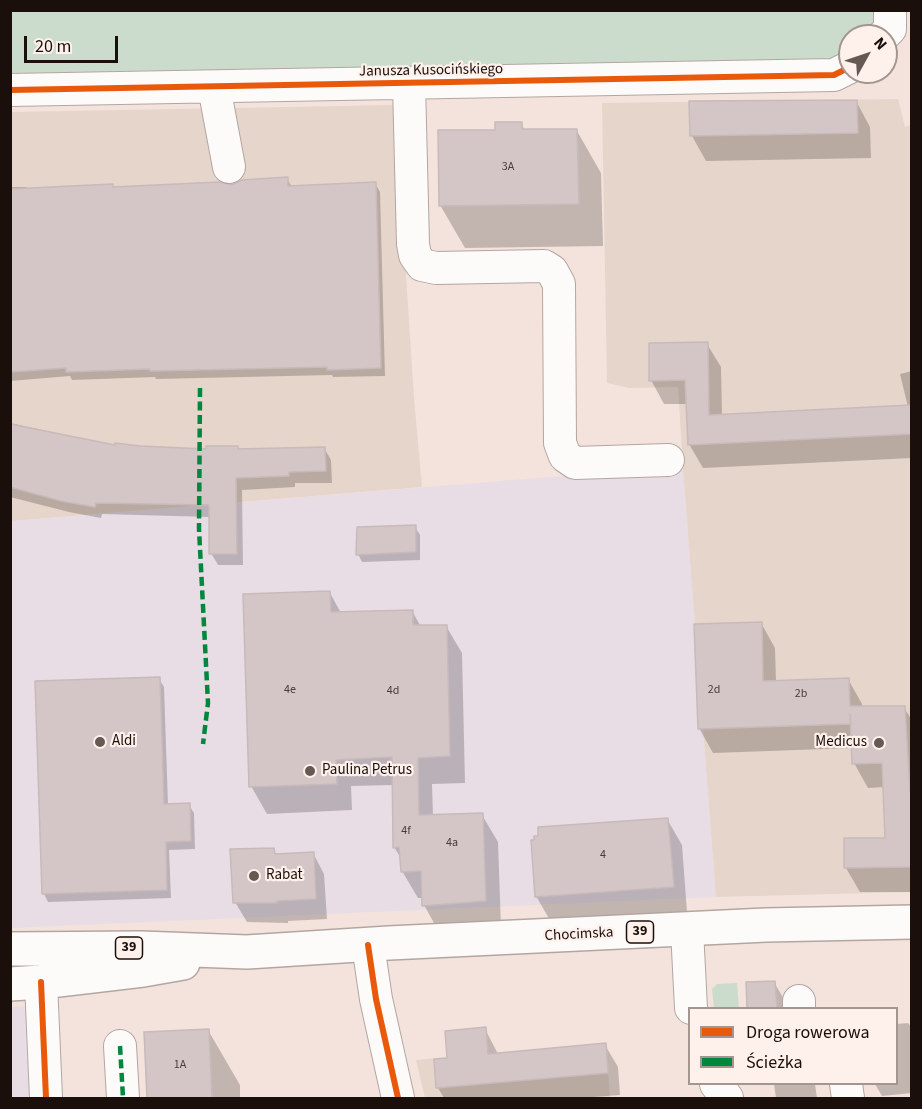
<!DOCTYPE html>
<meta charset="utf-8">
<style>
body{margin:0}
#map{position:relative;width:922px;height:1109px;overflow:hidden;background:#f3e3dc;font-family:"Source Sans 3",sans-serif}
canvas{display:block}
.frame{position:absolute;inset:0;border:12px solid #1a0f0a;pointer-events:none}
.legend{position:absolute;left:688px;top:1007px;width:210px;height:78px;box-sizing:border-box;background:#fef0ea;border:2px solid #a39690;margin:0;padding:8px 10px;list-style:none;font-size:18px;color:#1a0f0a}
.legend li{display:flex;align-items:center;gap:12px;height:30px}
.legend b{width:30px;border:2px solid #a39690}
.north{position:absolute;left:838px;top:24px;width:60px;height:60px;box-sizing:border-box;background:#fef0ea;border:2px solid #a39690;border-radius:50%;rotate:50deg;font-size:16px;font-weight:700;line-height:24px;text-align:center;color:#1a0f0a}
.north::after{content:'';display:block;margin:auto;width:21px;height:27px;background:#665954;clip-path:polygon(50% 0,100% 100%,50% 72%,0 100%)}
.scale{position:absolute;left:24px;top:36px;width:94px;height:27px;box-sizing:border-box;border:3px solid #1a0f0a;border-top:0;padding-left:8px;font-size:18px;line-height:21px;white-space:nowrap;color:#1a0f0a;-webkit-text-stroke:4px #fef0ea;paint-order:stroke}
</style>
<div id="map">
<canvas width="922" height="1109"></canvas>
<div class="frame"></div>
<ul class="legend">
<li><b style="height:8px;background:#e8590c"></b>Droga rowerowa</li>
<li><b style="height:8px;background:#00873e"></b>Ścieżka</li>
</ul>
<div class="north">N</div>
<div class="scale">20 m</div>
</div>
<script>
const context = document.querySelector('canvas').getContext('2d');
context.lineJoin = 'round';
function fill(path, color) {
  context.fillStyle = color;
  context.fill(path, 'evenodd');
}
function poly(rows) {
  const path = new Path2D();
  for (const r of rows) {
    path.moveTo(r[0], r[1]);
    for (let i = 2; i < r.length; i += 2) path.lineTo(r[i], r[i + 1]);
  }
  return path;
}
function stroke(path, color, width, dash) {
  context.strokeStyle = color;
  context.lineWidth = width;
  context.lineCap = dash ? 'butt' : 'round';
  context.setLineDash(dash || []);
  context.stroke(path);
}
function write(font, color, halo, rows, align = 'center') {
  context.font = font + ' "Source Sans 3",sans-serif';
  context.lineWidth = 4.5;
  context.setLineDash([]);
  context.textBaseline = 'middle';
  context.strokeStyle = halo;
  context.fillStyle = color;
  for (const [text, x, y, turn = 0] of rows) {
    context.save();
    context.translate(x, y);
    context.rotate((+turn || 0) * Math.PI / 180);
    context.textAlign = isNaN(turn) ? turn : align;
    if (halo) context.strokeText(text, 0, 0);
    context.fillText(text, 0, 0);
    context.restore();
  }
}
fill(poly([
 [683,469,716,897,11,928,11,521,550,477],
 [31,1006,34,1098,11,1098,10,1007]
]), '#e9dde5');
fill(poly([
 [898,99,905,127,911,125,911,892,716,897,683,469,678,387,629,388,607,383,602,103],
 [395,105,414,398,422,487,11,521,11,112],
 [606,1043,610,1098,425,1098,416,1060]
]), '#e6d5ca');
fill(poly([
 [886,10,883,36,850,36,850,67,11,90,10,11],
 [737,983,739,1008,714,1008,712,989,717,984]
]), '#cbdccc');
fill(poly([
 [856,101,870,127,871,158,706,161,692,136],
 [521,123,525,131,577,131,601,173,603,246,465,248,440,205,497,131],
 [287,179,292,187,375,183,380,192,385,376,333,377,332,375,156,379,155,377,72,380,70,376,10,381,10,187,26,187,28,190,232,186],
 [707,344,721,367,722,416,908,407,900,374,912,371,912,458,703,468,689,444,687,404,664,404,651,380],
 [10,423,60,434,62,436,116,446,207,450,237,448,239,451,324,448,331,460,332,483,295,483,295,487,242,490,243,565,218,565,211,553,210,517,102,514,101,518,69,512,10,497],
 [415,527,420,535,420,560,362,562,358,554],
 [330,593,341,613,412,611,421,627,446,626,462,653,465,783,432,784,433,816,482,815,498,842,501,928,439,932,424,905,424,898,418,898,402,871,402,860,394,847,394,785,351,786,352,810,267,814,251,786],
 [761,623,775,648,776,682,848,679,862,704,862,708,904,708,912,720,912,892,860,892,846,868,887,839,885,787,868,788,854,763,853,748,713,753,699,728],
 [159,679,164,687,168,805,189,805,194,813,195,849,169,850,171,898,48,902,44,894,37,683],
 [667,819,682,845,687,912,551,922,536,896,540,837],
 [273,849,277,855,313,853,324,874,327,919,288,921,288,923,247,922,235,902],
 [774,982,789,1008,749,1008,748,983],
 [908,1023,912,1028,912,1093,882,1096,875,1084,896,1084,896,1024],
 [485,1029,498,1054,605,1045,618,1067,620,1095,580,1098,444,1098,438,1088,449,1059],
 [208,1030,240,1085,240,1098,148,1098,146,1034],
 [774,1084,815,1084,817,1098,776,1098]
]), '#0003');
const building = poly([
 [857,100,858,133,690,136,689,101,857,100],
 [495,122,522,122,522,129,577,129,579,204,439,206,438,130,495,130,495,122],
 [288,177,288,186,376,182,381,368,327,370,327,367,150,371,150,369,66,372,66,368,10,372,10,189,113,184,113,187,220,182,232,185,242,180,288,177],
 [708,342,709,415,912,405,912,434,688,445,685,380,649,381,649,343,708,342],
 [10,424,115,445,115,443,140,446,206,449,206,446,238,446,238,449,325,447,326,471,289,472,289,476,236,478,237,554,209,554,209,505,96,503,95,507,61,501,10,487,10,424],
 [416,525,416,552,356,555,357,527,416,525],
 [330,591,331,612,413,610,413,625,447,625,450,756,418,758,419,815,483,813,486,901,422,906,421,871,401,872,399,847,393,848,392,757,336,760,337,784,249,787,243,594,330,591],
 [762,622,763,681,849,678,850,706,905,706,910,792,912,792,912,867,844,868,844,838,885,838,882,763,852,764,850,714,851,724,698,729,694,624,762,622],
 [160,677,164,804,190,803,191,841,166,842,167,890,42,894,35,681,160,677],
 [668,818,674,887,535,897,531,840,534,840,534,836,538,836,538,827,668,818],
 [274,848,275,854,314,852,316,899,277,901,277,903,233,903,230,849,274,848],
 [775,981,777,1008,747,1008,746,982,775,981],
 [486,1027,488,1054,606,1043,608,1073,436,1088,434,1059,447,1058,445,1031,486,1027],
 [209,1029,212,1098,147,1098,144,1032,209,1029]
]);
fill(building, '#d4c6c7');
stroke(building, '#c8baba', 1.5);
const minor = poly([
 [883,36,890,29,890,10],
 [409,84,413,244,415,255,422,265,436,268,544,266,552,271,559,284,560,443,565,456,575,463,668,460],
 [214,87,229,167],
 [10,90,834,75,850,67],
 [687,930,691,1008],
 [368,945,376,999,398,1098],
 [41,982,46,1098],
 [799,1001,799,1008],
 [120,1046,123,1098],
 [716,1084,727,1098],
 [846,1084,848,1098]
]);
const major = poly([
 [10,949,141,948,247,952,389,943,766,925,912,922],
 [10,984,41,982,143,970,183,963]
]);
stroke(minor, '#b3a6a0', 34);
stroke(major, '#b3a6a0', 36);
stroke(minor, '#fdfbfa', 32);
stroke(major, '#fdfbfa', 33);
stroke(poly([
 [200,388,199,529,208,703,203,744],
 [120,1046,123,1098]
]), '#00873e', 4.5, [9, 4.5]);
stroke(poly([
 [10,90,834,75,850,67],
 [368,945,376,999,398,1098],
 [41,982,46,1098]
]), '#e8590c', 6);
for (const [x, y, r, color] of [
 [100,742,6,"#665954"],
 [879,743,6,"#665954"],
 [310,771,6,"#665954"],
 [254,876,6,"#665954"]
]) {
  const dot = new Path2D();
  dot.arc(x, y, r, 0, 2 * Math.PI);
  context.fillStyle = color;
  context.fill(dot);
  stroke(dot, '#fef0ea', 2);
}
write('12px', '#483d39', null, [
 ["3A",508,167],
 ["4e",290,690],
 ["2d",714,690],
 ["4d",393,691],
 ["2b",801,694],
 ["4f",406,831],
 ["4a",452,843],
 ["4",603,855],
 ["1A",180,1065]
]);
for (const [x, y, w] of [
 [640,932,27],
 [129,948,27]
]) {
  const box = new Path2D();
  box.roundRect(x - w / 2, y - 11, w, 22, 4.5);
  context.fillStyle = '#fef0ea';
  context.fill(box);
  stroke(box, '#1a0f0a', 1.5);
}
write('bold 14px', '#1a0f0a', null, [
 ["39",640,932],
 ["39",129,948]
]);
write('15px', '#1a0f0a', '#fef0ea', [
 ["Janusza Kusocińskiego",431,71,-1],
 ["Chocimska",579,935,-3]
]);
write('15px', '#1a0f0a', '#fef0ea', [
 ["Aldi",112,742],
 ["Medicus",867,743,"right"],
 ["Paulina Petrus",322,771],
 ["Rabat",266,876]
], 'left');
</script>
